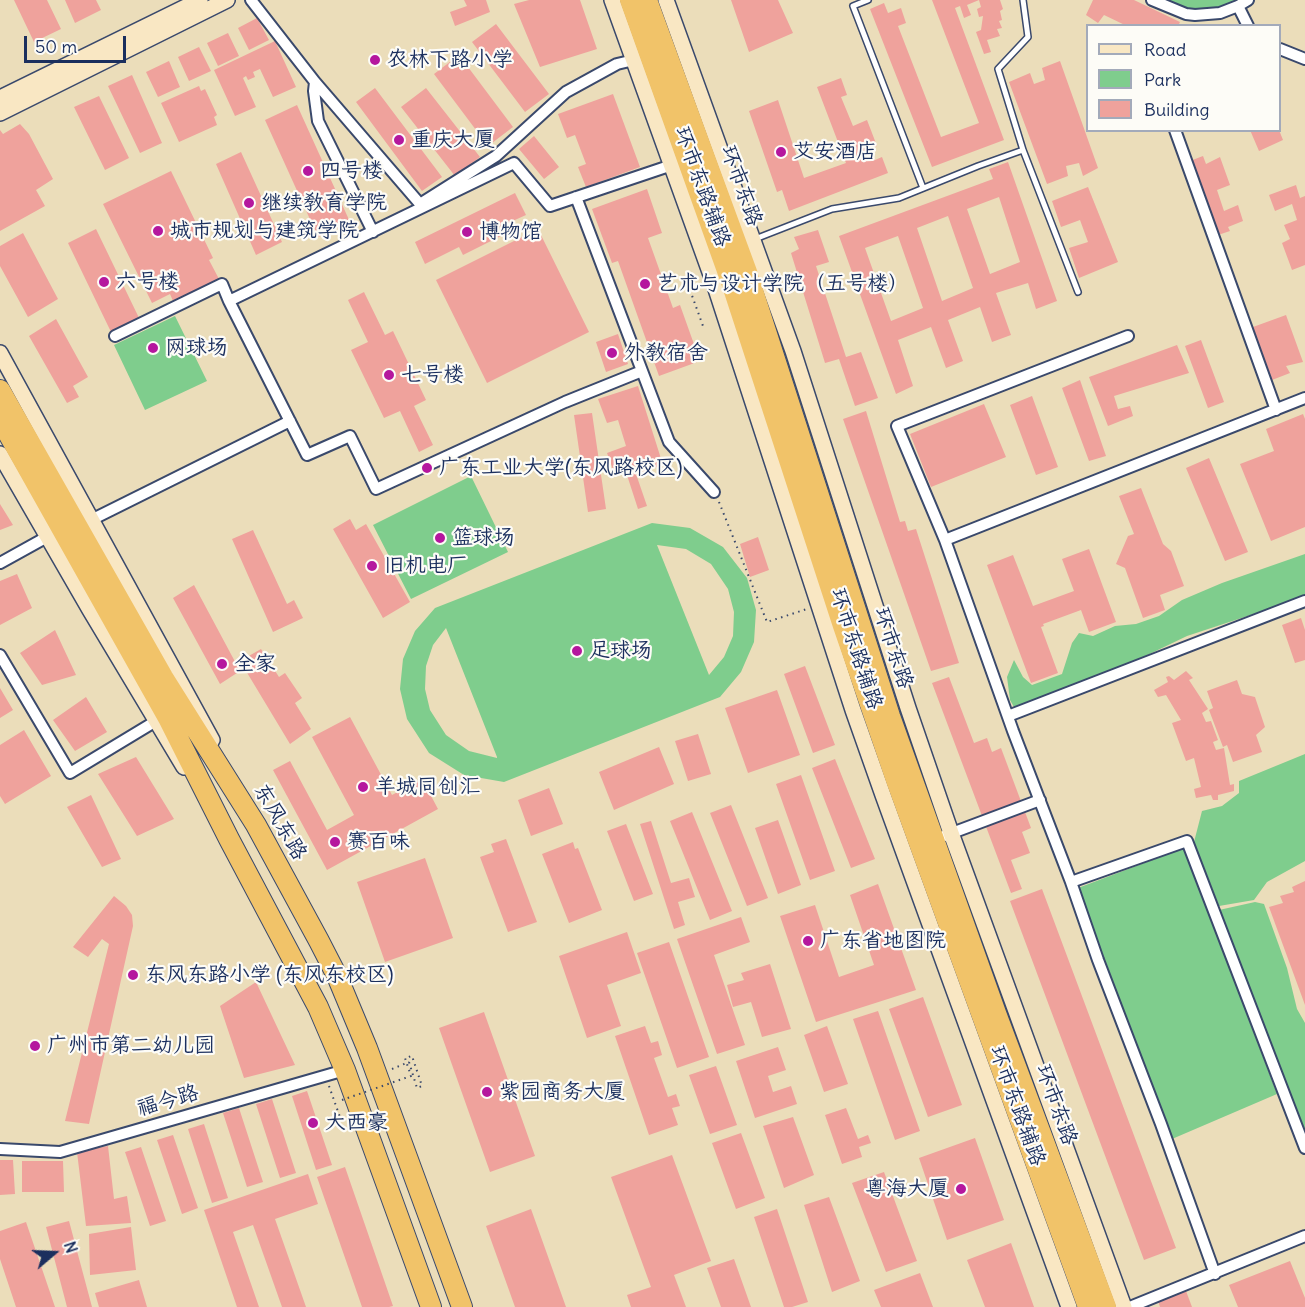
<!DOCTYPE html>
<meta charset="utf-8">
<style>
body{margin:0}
#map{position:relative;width:1305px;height:1307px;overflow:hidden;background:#ebddba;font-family:Delius,sans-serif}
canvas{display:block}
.legend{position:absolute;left:1086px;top:24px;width:195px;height:108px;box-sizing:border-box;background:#fdfcf7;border:2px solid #a3aaba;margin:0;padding:8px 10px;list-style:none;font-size:18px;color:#1b2f5e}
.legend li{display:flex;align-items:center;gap:12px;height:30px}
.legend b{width:30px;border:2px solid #a3aaba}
.north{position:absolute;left:24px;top:1223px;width:60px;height:60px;-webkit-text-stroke:4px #fdfcf7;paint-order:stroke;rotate:71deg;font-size:16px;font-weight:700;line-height:24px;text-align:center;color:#1b2f5e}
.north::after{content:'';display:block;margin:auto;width:21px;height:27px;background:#1b2f5e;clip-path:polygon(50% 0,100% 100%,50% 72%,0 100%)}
.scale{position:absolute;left:24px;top:36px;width:102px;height:27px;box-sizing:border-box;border:3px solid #1b2f5e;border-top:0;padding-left:8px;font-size:18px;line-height:21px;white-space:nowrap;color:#1b2f5e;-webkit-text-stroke:4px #fdfcf7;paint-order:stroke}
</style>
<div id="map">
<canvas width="1305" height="1307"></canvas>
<ul class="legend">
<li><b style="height:8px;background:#f9e7c3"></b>Road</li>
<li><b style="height:16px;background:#7fcd8d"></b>Park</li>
<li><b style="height:16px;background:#efa29c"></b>Building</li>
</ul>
<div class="north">N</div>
<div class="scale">50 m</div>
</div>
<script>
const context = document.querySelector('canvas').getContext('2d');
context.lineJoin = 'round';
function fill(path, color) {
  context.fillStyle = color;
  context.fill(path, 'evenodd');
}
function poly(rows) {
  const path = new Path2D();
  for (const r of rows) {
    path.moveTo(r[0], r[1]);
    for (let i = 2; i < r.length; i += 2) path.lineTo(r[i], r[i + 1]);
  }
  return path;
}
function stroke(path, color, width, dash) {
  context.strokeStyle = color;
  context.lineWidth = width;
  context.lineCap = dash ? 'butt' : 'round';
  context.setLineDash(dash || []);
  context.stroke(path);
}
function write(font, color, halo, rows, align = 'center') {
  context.font = font + ' Delius,"LXGW WenKai TC",sans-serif';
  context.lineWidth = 4.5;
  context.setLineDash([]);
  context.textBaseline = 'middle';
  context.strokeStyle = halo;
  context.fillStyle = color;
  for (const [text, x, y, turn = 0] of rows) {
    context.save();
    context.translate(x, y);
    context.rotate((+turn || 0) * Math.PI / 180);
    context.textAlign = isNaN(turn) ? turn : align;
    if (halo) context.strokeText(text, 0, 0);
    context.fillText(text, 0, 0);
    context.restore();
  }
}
fill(poly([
 [1152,0,1248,0,1195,15],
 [175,316,207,381,145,410,114,345],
 [471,476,508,552,411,599,373,525],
 [652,523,690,528,723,547,747,578,756,610,754,642,741,672,720,697,504,782,464,775,429,753,407,719,400,689,403,659,415,631,435,608],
 [657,545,686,549,711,564,728,589,734,612,733,636,724,657,709,675],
 [446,628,497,757,497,758,469,751,446,735,430,710,425,689,426,666,433,645],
 [1305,554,1305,597,1187,636,1110,673,1042,700,1014,707,1010,700,1007,677,1014,660,1023,677,1032,685,1062,674,1072,643,1079,633,1093,636,1115,626,1136,624,1159,616,1182,600,1222,583],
 [1305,754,1305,861,1267,882,1254,900,1219,906,1194,842,1202,811,1222,806,1239,793,1239,781],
 [1184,848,1277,1094,1172,1139,1078,888],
 [1255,902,1264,904,1287,968,1297,1009,1305,1023,1305,1140,1219,910]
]), '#7fcd8d');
fill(poly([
 [14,0,47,0,61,29,34,42],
 [65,0,96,0,101,10,75,23],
 [464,0,486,0,490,12,455,26,450,12,467,6],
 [529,0,580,0,597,49,540,67,514,4],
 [731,0,778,0,793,33,749,52],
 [932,0,979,0,967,5,971,15,964,18,960,6,955,8,1004,140,932,167,870,9,884,3,888,13,901,8,906,23,898,26,941,137,979,123],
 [979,0,1000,0,1003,9,1000,11,1002,20,999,21,1002,28,997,29,1000,36,987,40,991,52,984,54,976,32,981,30,983,16,979,17,977,9,981,7],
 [1093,0,1134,0,1180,22,1178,26,1127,26,1104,15,1098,23,1086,15],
 [257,18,269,40,249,50,238,28],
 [496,24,549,94,525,112,472,42],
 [228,33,239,56,218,66,207,43],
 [275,41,296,87,273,97,260,69,253,72,255,77,248,80,246,76,243,78,256,107,235,116,214,70],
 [199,47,211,71,189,81,178,57],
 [459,55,513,127,488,146,434,74],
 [169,61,180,87,158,97,146,72],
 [1060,61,1098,168,1083,176,1079,163,1066,166,1068,176,1047,184,1009,82,1030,73,1034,84,1045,80,1042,68],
 [132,75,162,143,140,153,108,86],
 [841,78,847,95,841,97,853,126,867,120,877,146,870,148,875,160,882,157,888,173,789,211,782,190,777,192,749,111,778,100,804,178,846,163,817,87],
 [199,86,201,91,205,89,217,115,214,117,217,125,179,142,161,103],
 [375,88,442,177,422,191,356,102],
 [426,88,480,157,455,176,401,107],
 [613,94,640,167,586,187,578,167,586,164,575,135,567,138,558,114],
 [99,96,129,158,105,170,74,107],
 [297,105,350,222,318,237,265,120],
 [20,124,29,134,53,179,36,190,45,206,0,231,0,130,3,134],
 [1250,130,1279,130,1283,140,1259,151],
 [534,136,559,167,544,179,519,149],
 [241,152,282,242,256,255,216,164],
 [1203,156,1206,164,1220,157,1230,185,1217,190,1224,211,1238,205,1243,221,1228,227,1230,231,1218,235,1190,161],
 [1008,162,1057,301,1036,309,1028,283,996,293,1011,335,992,342,980,307,948,320,963,361,946,368,931,327,898,340,913,386,896,394,839,236,993,179,989,169],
 [999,197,1020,262,990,274,967,209],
 [948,216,973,288,942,301,917,228],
 [898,236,923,308,891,321,865,248],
 [171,171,213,258,209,260,219,279,173,301,170,294,152,303,103,204],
 [1296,185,1300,198,1305,196,1305,265,1292,270,1282,243,1290,239,1284,225,1297,220,1292,204,1275,211,1269,195],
 [1088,187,1118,262,1079,278,1069,248,1088,242,1080,220,1061,227,1052,201],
 [647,189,662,233,648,238,673,308,680,305,700,361,659,376,618,261,612,263,592,209],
 [515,193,526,215,497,228,501,236,463,255,459,247,425,264,415,242],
 [96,229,140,320,112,334,68,243],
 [538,229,589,332,487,383,436,280],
 [818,230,829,262,816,266,846,357,861,352,878,398,855,406,839,359,825,363,791,253,799,249,794,237],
 [23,233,58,299,28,317,0,266,0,246],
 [364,292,385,335,393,331,426,400,414,406,433,445,419,452,400,411,384,418,351,350,368,342,348,300],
 [1286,315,1303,362,1286,366,1290,373,1272,380,1253,327],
 [56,319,88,377,73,386,79,397,67,403,29,336],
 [618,334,628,364,606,372,596,342],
 [1201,340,1224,402,1208,408,1185,346],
 [1177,345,1189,373,1114,396,1118,409,1130,406,1133,416,1108,426,1089,377],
 [1080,380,1106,456,1089,461,1062,388],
 [638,386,663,465,636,474,647,506,638,509,626,472,615,475,607,453,626,446,618,420,607,423,598,399],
 [1032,396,1058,467,1036,475,1010,405],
 [984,404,1006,457,931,487,910,434],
 [866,411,900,522,905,521,908,531,916,529,959,663,931,671,843,419],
 [592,413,606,509,588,512,574,415],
 [1303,414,1305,419,1305,527,1271,541,1240,464,1274,451,1266,429],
 [1209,458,1248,552,1225,561,1186,468],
 [1141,488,1163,544,1171,551,1184,586,1160,595,1165,610,1143,618,1125,568,1116,564,1128,536,1134,534,1119,496],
 [0,504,13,525,0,530],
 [350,519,356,530,366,524,410,602,383,618,333,529],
 [253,530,287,604,294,600,303,618,273,632,232,539],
 [758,537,769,570,750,577,740,544],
 [1089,549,1116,622,1089,632,1081,610,1043,624,1044,626,1041,627,1058,673,1031,683,987,565,1013,555,1033,606,1074,591,1062,559],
 [17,574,32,608,0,625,0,581],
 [194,585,240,671,220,684,173,598],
 [1301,618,1305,630,1305,660,1295,663,1282,625],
 [55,630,76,675,42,685,20,653],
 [261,649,279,677,285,673,302,698,295,703,311,729,290,744,240,661],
 [805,666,835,745,813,753,784,674],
 [1186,671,1193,678,1189,680,1208,709,1202,713,1206,722,1211,721,1218,740,1213,742,1216,750,1224,748,1230,785,1234,784,1234,791,1218,795,1218,800,1213,800,1211,795,1196,798,1194,789,1201,787,1194,758,1186,761,1172,723,1181,720,1166,695,1158,697,1154,690,1168,682,1166,677,1169,676,1174,680],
 [949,677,974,743,987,738,992,752,1001,748,1031,828,1022,832,1030,853,1011,860,1022,889,1011,893,932,683],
 [1237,680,1242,694,1255,697,1265,727,1256,735,1262,752,1233,762,1227,745,1223,747,1209,710,1213,708,1207,691],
 [0,688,13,710,0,718],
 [777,690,800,755,748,773,725,708],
 [86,697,107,732,75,751,53,720],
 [350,717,392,795,422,779,438,809,327,870,273,770,290,761,327,830,354,815,312,737],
 [24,730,51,776,5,804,0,796,0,745],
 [698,734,711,774,688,781,675,741],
 [659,747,674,784,614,810,599,772],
 [136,757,174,819,137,836,98,774],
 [835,759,875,859,851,868,812,768],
 [801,775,835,871,810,880,776,784],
 [549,788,563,824,531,836,518,800],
 [91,795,121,859,102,867,67,807],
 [731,805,768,898,747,906,710,813],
 [692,812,732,911,710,920,670,821],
 [778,820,801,885,778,894,755,828],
 [651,821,671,883,689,878,695,897,678,902,685,925,674,929,640,824],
 [626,824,653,894,634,901,607,831],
 [506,839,537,922,508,932,480,857,494,852,491,844],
 [573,842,575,849,578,848,602,910,569,923,542,854],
 [425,858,453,938,385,962,357,882],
 [1305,881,1305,1005,1269,907,1283,903,1280,896,1294,892,1292,887],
 [878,884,916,990,816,1022,780,916,815,905,839,977,874,965,850,895],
 [1042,889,1176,1248,1144,1260,1010,901],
 [114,896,126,906,132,915,133,926,89,1124,65,1121,109,944,102,939,88,957,73,947],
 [741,917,750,942,714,955,745,1045,717,1054,677,939],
 [627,932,641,973,607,985,621,1026,587,1038,559,956],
 [669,942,709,1057,677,1068,637,953],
 [770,964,791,1029,762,1037,751,1002,733,1007,727,985,744,980,741,973],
 [256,982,295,1065,244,1078,220,1006],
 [923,997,962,1105,928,1117,889,1009],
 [878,1011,920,1131,895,1140,853,1019],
 [484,1012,535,1156,490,1172,439,1028],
 [645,1026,651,1043,658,1041,662,1055,654,1058,668,1097,676,1094,680,1106,672,1108,678,1125,649,1135,615,1036],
 [827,1026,848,1084,824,1092,804,1035],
 [778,1047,786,1070,768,1076,773,1092,791,1086,797,1104,755,1118,736,1061],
 [716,1066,737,1125,710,1134,689,1075],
 [307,1091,332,1165,316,1170,292,1096],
 [272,1099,296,1173,280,1178,256,1104],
 [239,1108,263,1182,247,1187,223,1113],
 [846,1108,858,1139,868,1135,871,1143,859,1147,862,1157,842,1164,825,1115],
 [793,1117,814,1175,784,1188,763,1126],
 [204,1124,228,1198,212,1203,188,1129],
 [741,1133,765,1198,736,1209,712,1143],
 [173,1135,198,1208,182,1214,157,1140],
 [975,1138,1004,1220,947,1240,919,1158],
 [108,1146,114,1199,127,1196,131,1223,86,1226,77,1152],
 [141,1147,166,1221,150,1226,125,1152],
 [672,1155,711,1261,674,1275,686,1307,631,1307,627,1295,651,1287,611,1177],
 [0,1160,13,1160,15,1194,0,1195],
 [22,1161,63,1161,64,1192,22,1192],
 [345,1167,393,1306,389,1307,362,1307,317,1177],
 [884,1172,917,1261,886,1272,852,1183],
 [308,1174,318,1204,275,1219,306,1307,282,1307,253,1225,233,1232,259,1307,237,1307,204,1210],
 [829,1197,860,1281,832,1292,804,1205],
 [531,1209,566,1307,515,1307,486,1226],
 [777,1209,808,1302,792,1307,784,1307,754,1217],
 [69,1221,92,1307,67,1307,46,1227],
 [26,1222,55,1307,16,1307,0,1259,0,1231],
 [131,1227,136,1270,90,1275,89,1234],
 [1011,1243,1034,1307,985,1307,967,1260],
 [734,1259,751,1307,721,1307,707,1268],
 [1290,1261,1305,1298,1305,1307,1238,1307,1229,1285],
 [920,1273,933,1307,881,1307,874,1290],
 [139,1280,147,1307,99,1307,95,1293],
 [1186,1291,1192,1307,1160,1307,1158,1301]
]), '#efa29c');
const lane = poly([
 [868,0,853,6,923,188],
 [1023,0,1028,37,998,69,1023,150,1078,292],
 [755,239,832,209,899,198,978,166,1023,150]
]);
const street = poly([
 [251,0,315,82,420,204,496,156,566,92,617,64,634,60],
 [1152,0,1186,14,1195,15,1220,13,1238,6,1248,0],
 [1238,6,1248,26],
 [1280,49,1305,59],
 [315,82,314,91,318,121,373,232],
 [1175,130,1276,410],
 [576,197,669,442,714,492],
 [229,301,307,455,350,436,376,489,565,402,642,371],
 [115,336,222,284,229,301,514,163,550,206,672,165],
 [1128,336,897,426,945,540,1013,731,1071,882,1187,841,1305,1148],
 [93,519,290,421],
 [945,540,1305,398],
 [0,563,47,537],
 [0,655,70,773,156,721],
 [1008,716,1305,601],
 [944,836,1040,800],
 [1071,882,1098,960,1161,1124,1215,1274],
 [0,1149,60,1152,345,1070],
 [1130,1307,1305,1236]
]);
const secondary = poly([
 [612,0,715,286,853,710,883,795,1069,1307],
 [666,0,793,351,908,708,951,833,1124,1307],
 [0,98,200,0],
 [0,113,227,0],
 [0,353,212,740],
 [0,454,90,610,184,767]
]);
const highway = poly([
 [630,0,731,282,843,626,896,780,1088,1307],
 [647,0,747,272,890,716,996,1013,1106,1307],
 [0,390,163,677,256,825,319,941,337,976,367,1048,462,1307],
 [0,419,168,718,229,839,318,1007,345,1070,431,1307]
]);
stroke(lane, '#3a496c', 8);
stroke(street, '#3a496c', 14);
stroke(secondary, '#3a496c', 18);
stroke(highway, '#3a496c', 22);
stroke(poly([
 [686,279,703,326],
 [719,502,767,622,807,609],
 [392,1069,409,1062],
 [329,1086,341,1120,346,1118]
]), '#3a496c', 2, [1.5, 4.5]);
stroke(lane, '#fff', 5);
stroke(street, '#fff', 10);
stroke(secondary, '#f9e7c3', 15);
stroke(highway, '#f1c369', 20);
stroke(poly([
 [342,1100,411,1076,405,1058,412,1056,422,1086,417,1088,409,1062]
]), '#3a496c', 2, [1.5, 4.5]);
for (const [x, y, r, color] of [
 [375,60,6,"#b5179e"],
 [399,140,6,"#b5179e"],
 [781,152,6,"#b5179e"],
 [308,171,6,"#b5179e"],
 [249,203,6,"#b5179e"],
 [158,231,6,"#b5179e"],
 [467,232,6,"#b5179e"],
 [104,282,6,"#b5179e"],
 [645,284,6,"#b5179e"],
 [153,348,6,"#b5179e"],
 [612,353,6,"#b5179e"],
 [389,375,6,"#b5179e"],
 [427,468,6,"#b5179e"],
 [440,538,6,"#b5179e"],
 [372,566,6,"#b5179e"],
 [577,651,6,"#b5179e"],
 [222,664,6,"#b5179e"],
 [363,787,6,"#b5179e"],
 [335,842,6,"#b5179e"],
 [808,941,6,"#b5179e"],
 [133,975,6,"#b5179e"],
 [35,1046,6,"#b5179e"],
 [487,1092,6,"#b5179e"],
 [313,1123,6,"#b5179e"],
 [961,1189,6,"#b5179e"]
]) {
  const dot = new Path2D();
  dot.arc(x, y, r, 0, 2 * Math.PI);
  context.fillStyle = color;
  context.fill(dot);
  stroke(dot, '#fdfcf7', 2);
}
write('21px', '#1b2f5e', '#fdfcf7', [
 ["农林下路小学",387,60],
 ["重庆大厦",411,140],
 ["艾安酒店",793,152],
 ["四号楼",320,171],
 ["继续教育学院",261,203],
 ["城市规划与建筑学院",170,231],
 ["博物馆",479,232],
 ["六号楼",116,282],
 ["艺术与设计学院（五号楼）",657,284],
 ["网球场",165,348],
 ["外教宿舍",624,353],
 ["七号楼",401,375],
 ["广东工业大学(东风路校区)",439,468],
 ["篮球场",452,538],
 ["旧机电厂",384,566],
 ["足球场",589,651],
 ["全家",234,664],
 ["羊城同创汇",375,787],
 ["赛百味",347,842],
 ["广东省地图院",820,941],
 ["东风东路小学 (东风东校区)",145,975],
 ["广州市第二幼儿园",47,1046],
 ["紫园商务大厦",499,1092],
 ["大西豪",325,1123],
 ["粤海大厦",949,1189,"right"]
], 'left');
write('21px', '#1b2f5e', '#fdfcf7', [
 ["环市东路",741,186,70],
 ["环市东路辅路",702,187,70],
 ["环市东路",893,648,72],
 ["环市东路辅路",856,649,72],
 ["东风东路",280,822,60],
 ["福今路",168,1101,-16],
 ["环市东路",1056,1105,70],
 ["环市东路辅路",1017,1106,70]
]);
</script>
